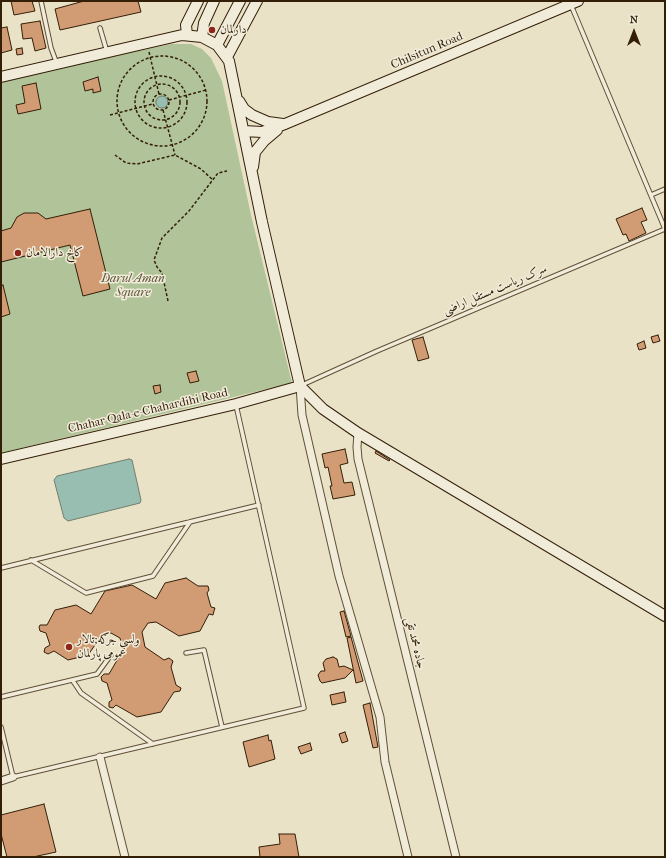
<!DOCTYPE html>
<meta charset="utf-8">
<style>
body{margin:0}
#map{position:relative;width:666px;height:858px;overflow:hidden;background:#eae2c6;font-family:"IM FELL French Canon",serif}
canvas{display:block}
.frame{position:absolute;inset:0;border:2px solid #331e08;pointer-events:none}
.north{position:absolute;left:614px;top:12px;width:40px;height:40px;-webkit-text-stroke:3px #f1ecda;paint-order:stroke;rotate:0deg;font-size:11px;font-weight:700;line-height:16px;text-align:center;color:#331e08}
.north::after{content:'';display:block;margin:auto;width:14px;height:18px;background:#331e08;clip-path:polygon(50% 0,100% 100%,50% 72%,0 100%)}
</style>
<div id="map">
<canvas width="666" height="858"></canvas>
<div class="frame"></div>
<div class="north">N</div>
</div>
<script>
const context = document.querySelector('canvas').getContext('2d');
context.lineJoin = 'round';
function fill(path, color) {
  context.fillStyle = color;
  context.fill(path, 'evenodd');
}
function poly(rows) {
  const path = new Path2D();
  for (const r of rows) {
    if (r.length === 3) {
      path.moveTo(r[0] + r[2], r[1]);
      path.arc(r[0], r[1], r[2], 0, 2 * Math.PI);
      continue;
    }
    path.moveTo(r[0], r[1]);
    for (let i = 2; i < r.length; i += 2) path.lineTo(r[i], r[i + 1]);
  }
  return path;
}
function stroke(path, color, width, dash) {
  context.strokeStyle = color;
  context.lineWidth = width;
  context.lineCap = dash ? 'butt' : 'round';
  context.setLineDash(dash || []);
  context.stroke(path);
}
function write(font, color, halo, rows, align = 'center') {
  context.font = font + ' "IM FELL French Canon",Amiri,serif';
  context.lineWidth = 3;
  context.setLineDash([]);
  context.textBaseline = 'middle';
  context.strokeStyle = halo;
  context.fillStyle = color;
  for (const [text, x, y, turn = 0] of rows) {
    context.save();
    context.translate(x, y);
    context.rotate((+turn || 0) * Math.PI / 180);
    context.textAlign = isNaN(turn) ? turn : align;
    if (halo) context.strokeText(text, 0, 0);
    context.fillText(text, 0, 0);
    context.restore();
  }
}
fill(poly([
 [171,44,191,44,202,49,211,58,222,81,251,215,292,383,1,453,1,80]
]), '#b1c499');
const water = poly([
 [162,102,6],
 [129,459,132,460,141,500,140,503,68,521,64,518,54,480,57,476,129,459]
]);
fill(water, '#98beb2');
stroke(water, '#707e6e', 1);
const building = poly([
 [11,1,32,1,35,11,14,15,11,1],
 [84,1,138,1,141,12,60,30,55,9,84,1],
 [40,21,46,48,35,51,32,38,23,39,21,24,40,21],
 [7,27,12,50,1,53,1,28,7,27],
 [22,48,23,54,17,55,16,49,22,48],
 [98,77,101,91,93,93,93,89,85,91,83,82,98,77],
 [36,83,41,109,18,114,16,105,25,103,22,86,36,83],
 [642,208,647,220,641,222,646,233,629,241,626,234,623,235,616,219,642,208],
 [90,209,110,289,83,296,70,245,1,262,1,231,11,228,17,217,24,213,38,213,46,219,90,209],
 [3,285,10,314,1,317,1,286,3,285],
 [658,335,660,341,653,343,651,337,658,335],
 [423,337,429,358,418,361,412,340,423,337],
 [644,341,646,348,639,350,637,344,644,341],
 [196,371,199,381,190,383,187,373,196,371],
 [160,385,161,392,155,394,153,386,160,385],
 [345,449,348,463,340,465,344,483,352,482,355,495,333,499,330,486,332,486,328,467,325,468,322,454,345,449],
 [376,451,390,460,389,461,375,453,376,451],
 [186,578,198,586,208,586,209,590,207,593,211,607,215,608,214,611,213,615,209,614,200,631,179,636,156,622,148,623,142,632,145,647,164,660,169,658,173,661,171,667,176,685,181,688,180,691,174,692,161,712,137,717,116,705,113,708,109,707,109,702,112,700,107,683,102,681,101,677,104,674,109,674,123,650,120,638,111,633,102,635,88,655,68,660,54,651,48,654,44,652,45,648,50,645,46,633,40,631,39,627,40,625,47,625,55,610,76,605,91,614,105,591,132,585,156,599,165,583,186,578],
 [344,611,351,636,346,637,340,612,344,611],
 [351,637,363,681,356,683,347,638,351,637],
 [333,657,337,659,339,667,344,666,353,670,345,678,322,683,320,681,318,675,321,671,325,671,323,663,326,659,333,657],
 [344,692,346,702,332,705,330,695,344,692],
 [370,703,378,747,373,748,363,705,370,703],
 [345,732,348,741,342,743,339,734,345,732],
 [268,735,269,741,271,740,275,759,249,767,243,742,268,735],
 [310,743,312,750,301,754,298,747,310,743],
 [44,804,56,852,33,857,7,857,1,834,1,815,44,804],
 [279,834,295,834,299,857,260,857,259,847,280,844,279,834]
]);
fill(building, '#d19b73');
stroke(building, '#331e08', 1);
const lane = poly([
 [41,1,51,48,57,64],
 [100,28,107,52],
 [651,195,665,189],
 [302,385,377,351,665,229,571,5],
 [31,560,86,593,153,576,190,522],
 [1,568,259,505],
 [186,653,204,650,222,727],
 [73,681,81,693,153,744],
 [1,697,97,674,111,655],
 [1,727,13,777,304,708,236,405]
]);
const street = poly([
 [300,386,302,415,339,576,380,717,385,762,408,857],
 [358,433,357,447,358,459,456,857],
 [100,757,125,857],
 [1,781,13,777]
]);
const secondary = poly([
 [187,35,186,25,198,1],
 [202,37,204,23,214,1],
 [217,45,240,1],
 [227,57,257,1],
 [1,77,182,35,202,37,217,45,229,61,262,222,300,386,323,409,358,433,665,616],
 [239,101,244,109,252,115,268,122,283,124],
 [244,131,262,132,285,124,578,1],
 [253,167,255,152,264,141,277,130],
 [1,459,236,404,300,386]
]);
stroke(lane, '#614f38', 5.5);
stroke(street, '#614f38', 9);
stroke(secondary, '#331e08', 12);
stroke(poly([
 [149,52,159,94],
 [162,101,45],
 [161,102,26],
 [162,102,18],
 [161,102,8],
 [169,100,206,90],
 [163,110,175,155],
 [110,115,153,104],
 [115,155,126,163,137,164,175,155,201,169,213,180],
 [168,301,162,273,157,267,154,260,162,238,189,211,218,173,227,171]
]), '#331e08', 1.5, [3, 2]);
stroke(lane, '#f1ecda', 3.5);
stroke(street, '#f1ecda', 7);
stroke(secondary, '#f1ecda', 10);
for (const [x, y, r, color] of [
 [212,30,4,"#8f2418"],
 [18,253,4,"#8f2418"],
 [69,647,4,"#8f2418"]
]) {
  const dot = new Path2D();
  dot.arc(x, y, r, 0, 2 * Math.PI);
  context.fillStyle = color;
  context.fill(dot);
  stroke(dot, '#f1ecda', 1.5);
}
write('12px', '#331e08', '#f1ecda', [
 ["دارلمان",220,30],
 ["کاخ دارالامان",26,253],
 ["ولسي جرګه;تالار",77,640],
 ["عمومی پارلمان",77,654]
], 'left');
write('12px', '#331e08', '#f1ecda', [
 ["Chilsitun Road",427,51,-23],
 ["سرک ریاست مستقل اراضی",495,290,-23],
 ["Chahar Qala-e-Chahardihi Road",148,411,-13],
 ["جاده محمد تقی",415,643,76]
]);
write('italic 12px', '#595034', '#f1ecda', [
 ["Darul Aman",133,279],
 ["Square",133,293]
]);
</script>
